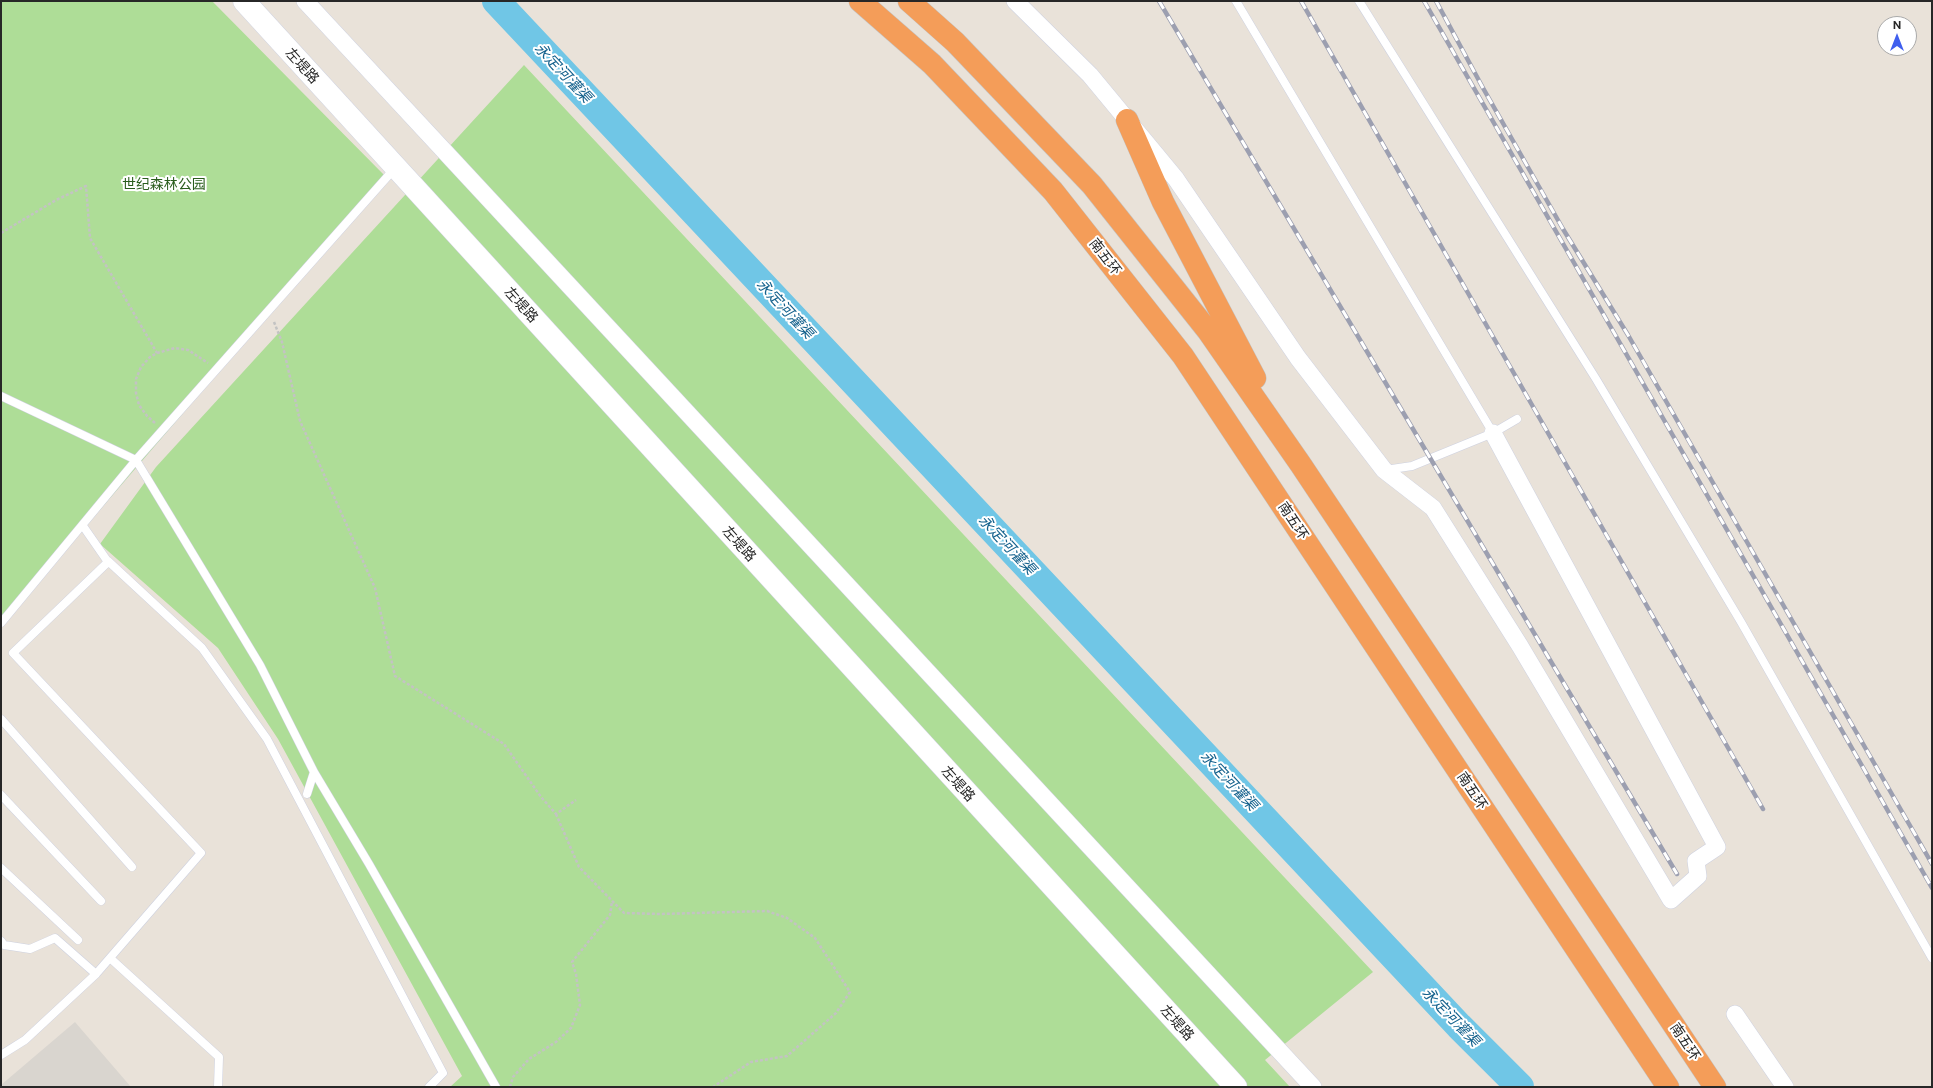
<!DOCTYPE html>
<meta charset="utf-8">
<style>
body{margin:0}
#map{position:relative;width:1933px;height:1088px;overflow:hidden;background:#e9e2d9;font-family:"Public Sans",sans-serif}
canvas{display:block}
.frame{position:absolute;inset:0;border:2px solid #272727;pointer-events:none}
.north{position:absolute;left:1877px;top:16px;width:40px;height:40px;box-sizing:border-box;background:#fff;border:1px solid #a9a9a9;border-radius:50%;rotate:0deg;font-size:11px;font-weight:700;line-height:16px;text-align:center;color:#272727}
.north::after{content:'';display:block;margin:auto;width:14px;height:18px;background:#405fee;clip-path:polygon(50% 0,100% 100%,50% 72%,0 100%)}
</style>
<div id="map">
<canvas width="1933" height="1088"></canvas>
<div class="frame"></div>
<div class="north">N</div>
</div>
<script>
const context = document.querySelector('canvas').getContext('2d');
context.lineJoin = 'round';
function fill(path, color) {
  context.fillStyle = color;
  context.fill(path, 'evenodd');
}
function poly(rows) {
  const path = new Path2D();
  for (const r of rows) {
    path.moveTo(r[0], r[1]);
    for (let i = 2; i < r.length; i += 2) path.lineTo(r[i], r[i + 1]);
  }
  return path;
}
function stroke(path, color, width, dash) {
  context.strokeStyle = color;
  context.lineWidth = width;
  context.lineCap = dash ? 'butt' : 'round';
  context.setLineDash(dash || []);
  context.stroke(path);
}
function write(font, color, halo, rows, align = 'center') {
  context.font = font + ' "Public Sans","Noto Sans SC",sans-serif';
  context.lineWidth = 4;
  context.setLineDash([]);
  context.textBaseline = 'middle';
  context.strokeStyle = halo;
  context.fillStyle = color;
  for (const [text, x, y, turn = 0] of rows) {
    context.save();
    context.translate(x, y);
    context.rotate((+turn || 0) * Math.PI / 180);
    context.textAlign = isNaN(turn) ? turn : align;
    if (halo) context.strokeText(text, 0, 0);
    context.fillText(text, 0, 0);
    context.restore();
  }
}
fill(poly([
 [1,1,212,1,386,177,1,625],
 [524,65,1373,972,1265,1060,1290,1087,450,1087,462,1076,278,739,218,648,100,544,156,467]
]), '#aedd97');
fill(poly([
 [75,1022,131,1087,1,1087,1,1085]
]), '#d9d5cf');
stroke(poly([
 [496,1,1459,1026,1520,1087]
]), '#70c6e6', 28);
const service = poly([
 [1236,1,1493,433],
 [1359,1,1596,379,1741,622,1932,958],
 [1,396,136,460,260,665,314,772,307,794],
 [1385,470,1412,466,1493,433,1517,419],
 [108,561,202,648,267,739,443,1073,429,1087],
 [1,623,136,460,395,168],
 [1,719,132,867],
 [314,772,369,864,496,1087],
 [1,795,101,901],
 [1,868,78,940],
 [1,941,4,945,30,949,55,938,96,974],
 [110,958,219,1057,218,1087],
 [1,1055,25,1040,96,974,201,853,13,653,108,562,83,526]
]);
const minor = poly([
 [305,1,1313,1087],
 [1015,1,1090,75,1176,179,1298,358,1384,470,1433,508,1520,646,1671,900,1698,876,1696,861,1717,847,1493,433],
 [1735,1014,1785,1087]
]);
const secondary = poly([
 [244,1,1236,1087]
]);
const motorway = poly([
 [860,1,932,64,1053,191,1183,356,1668,1087],
 [909,1,955,42,1092,185,1208,331,1301,465,1715,1087],
 [1127,120,1163,202,1255,378]
]);
stroke(service, '#ced1df', 9);
stroke(minor, '#ced1df', 18);
stroke(secondary, '#ced1df', 23);
stroke(motorway, '#c3c3c3', 23);
stroke(poly([
 [1,233,56,200,86,186,90,238,157,353],
 [274,322,282,342,300,421,375,588,395,676,504,744,541,797,556,814,576,800],
 [155,423,147,416,139,405,136,393,136,379,141,367,150,357,157,353,175,348,188,350,208,363],
 [556,814,579,867,624,913,660,914,767,911,787,918,815,938,850,992,836,1013,787,1056,751,1062,713,1087],
 [510,1087,513,1077,529,1059,556,1042,571,1028,580,1005,576,974,572,962,610,915,612,901]
]), '#c3c3c3', 2.5, [3, 2]);
stroke(service, '#fff', 8);
stroke(minor, '#fff', 17);
stroke(secondary, '#fff', 22);
stroke(motorway, '#f49d59', 22);
const rail = poly([
 [1159,1,1677,874],
 [1301,1,1763,809],
 [1424,1,1932,888],
 [1436,1,1483,88,1563,229,1628,335,1932,864]
]);
stroke(rail, '#9c9fb0', 4.5);
stroke(rail, '#fff', 3, [9]);
write('14px', '#272727', '#fff', [
 ["左堤路",302,66,48],
 ["南五环",1105,257,52],
 ["左堤路",521,305,48],
 ["南五环",1293,521,56],
 ["左堤路",739,544,48],
 ["左堤路",958,784,48],
 ["南五环",1472,791,56],
 ["左堤路",1177,1023,48],
 ["南五环",1685,1042,56]
]);
write('14px', '#2a5d1d', '#fff', [
 ["世纪森林公园",164,185]
]);
write('italic 15px', '#15628d', '#fff', [
 ["永定河灌渠",563,73,47],
 ["永定河灌渠",785,309,47],
 ["永定河灌渠",1007,545,47],
 ["永定河灌渠",1229,781,47],
 ["永定河灌渠",1451,1017,46]
]);
</script>
